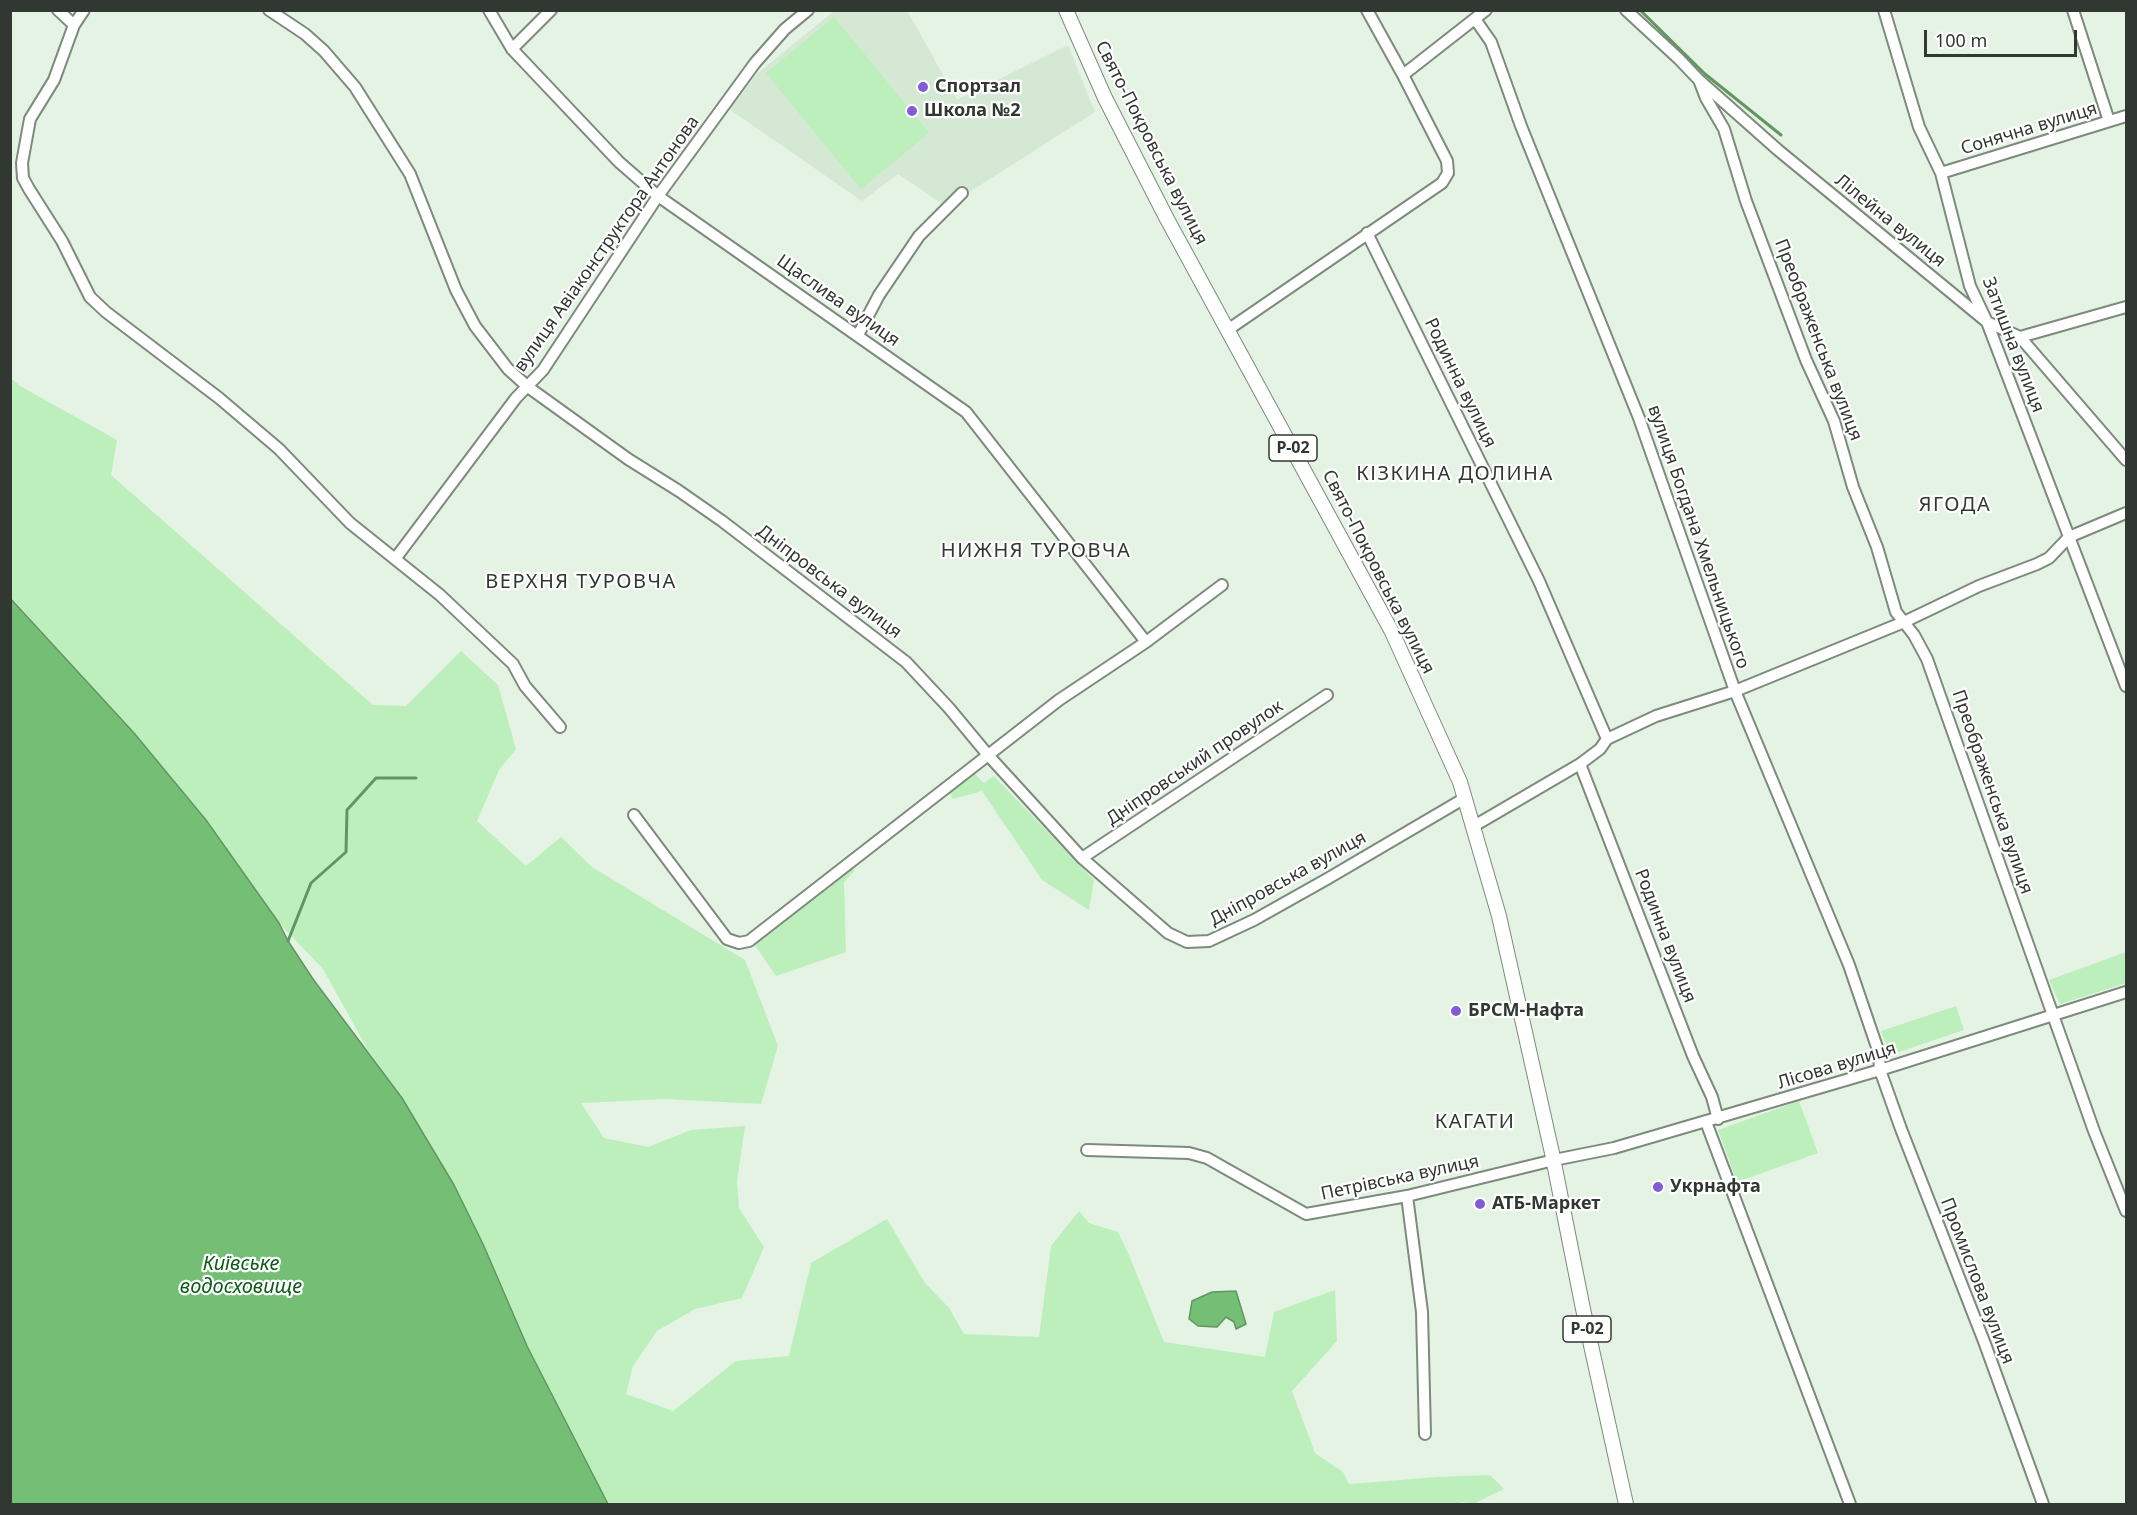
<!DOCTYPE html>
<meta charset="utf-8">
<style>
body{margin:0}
#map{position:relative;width:2137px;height:1515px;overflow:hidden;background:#e4f3e4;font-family:"Noto Sans",sans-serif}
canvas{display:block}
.frame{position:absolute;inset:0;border:12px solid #313731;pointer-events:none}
.scale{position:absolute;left:1924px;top:30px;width:153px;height:27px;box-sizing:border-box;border:3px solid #313731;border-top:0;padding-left:8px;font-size:18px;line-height:21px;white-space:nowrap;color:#313731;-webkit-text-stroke:4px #fff;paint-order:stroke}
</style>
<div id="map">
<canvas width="2137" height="1515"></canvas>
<div class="frame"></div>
<div class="scale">100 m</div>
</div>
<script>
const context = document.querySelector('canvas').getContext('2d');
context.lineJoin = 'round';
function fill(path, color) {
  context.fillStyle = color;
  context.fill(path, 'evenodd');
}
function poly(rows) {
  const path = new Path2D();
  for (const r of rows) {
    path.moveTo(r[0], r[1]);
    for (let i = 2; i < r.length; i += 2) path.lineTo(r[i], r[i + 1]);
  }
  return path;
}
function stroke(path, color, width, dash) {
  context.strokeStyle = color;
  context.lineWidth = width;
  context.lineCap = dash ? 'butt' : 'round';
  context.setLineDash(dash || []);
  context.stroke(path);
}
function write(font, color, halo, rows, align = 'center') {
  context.font = font + ' "Noto Sans",sans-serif';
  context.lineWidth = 4.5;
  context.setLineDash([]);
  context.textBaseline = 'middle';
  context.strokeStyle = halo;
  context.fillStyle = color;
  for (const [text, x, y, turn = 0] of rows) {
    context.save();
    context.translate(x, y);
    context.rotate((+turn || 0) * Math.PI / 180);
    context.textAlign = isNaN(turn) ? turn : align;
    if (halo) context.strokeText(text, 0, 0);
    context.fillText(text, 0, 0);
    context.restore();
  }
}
fill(poly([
 [907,10,957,100,1068,45,1095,112,971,191,953,211,898,174,862,201,729,109,758,73,834,11]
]), '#d4e8d4');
fill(poly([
 [834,17,929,133,861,189,766,73],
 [10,377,20,386,117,440,111,475,373,705,406,706,461,651,498,685,516,749,499,770,477,821,526,866,561,837,592,867,745,960,778,1046,761,1104,666,1099,581,1103,604,1138,648,1147,691,1130,745,1126,737,1181,739,1208,764,1247,742,1298,695,1309,657,1331,633,1366,626,1394,673,1411,736,1361,789,1356,811,1263,887,1219,925,1283,949,1308,964,1334,1039,1337,1051,1246,1079,1211,1089,1223,1118,1232,1129,1255,1164,1342,1265,1357,1274,1312,1335,1290,1337,1341,1292,1391,1315,1453,1343,1472,1349,1484,1438,1477,1490,1475,1504,1489,1473,1504,1463,1502,1456,1504,608,1504,527,1346,483,1244,454,1185,402,1098,368,1050,323,969,279,923,206,820,169,774,11,597],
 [973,772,984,783,994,776,1094,880,1089,910,1042,880,982,791,953,799,949,791],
 [853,866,854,871,844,882,846,952,776,976,754,944],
 [2126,952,2126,983,2060,1004,2049,980],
 [1956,1006,1964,1030,1890,1055,1881,1031],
 [1799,1101,1818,1153,1737,1182,1718,1130]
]), '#bdefbc');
const water = poly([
 [10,598,134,733,206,820,279,923,288,941,313,979,402,1098,454,1185,483,1244,527,1346,608,1504,11,1504,10,598],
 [1236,1291,1246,1324,1236,1329,1234,1322,1226,1317,1217,1327,1198,1326,1189,1319,1192,1301,1212,1292,1236,1291]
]);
fill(water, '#75be76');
stroke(water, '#619661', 1.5);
stroke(poly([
 [1640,10,1705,74,1781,135],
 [288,941,311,883,346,852,347,810,376,778,416,778]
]), '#619661', 3);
const minor = poly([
 [58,10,74,25],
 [84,10,74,25,54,80,30,119,22,163,23,178,29,189,62,241,90,297,106,312,219,398,279,449,350,523,440,595,513,664,525,686,560,727],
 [269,10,305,34,324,51,355,87,410,174,456,290,475,326,508,369,528,387,628,459,679,491,722,521,906,662,949,708,988,755,1082,858,1168,933,1187,942,1209,941,1254,920,1327,879,1465,798],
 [489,10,512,49,619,162,658,196,966,412,1146,642],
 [1626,10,1678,58,1699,80,1778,150,1987,322,2020,337,2126,460],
 [1884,10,1919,127,1941,173,1970,286,1987,322,2126,686],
 [2073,10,2109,121],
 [1475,19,1491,42,1521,126,1639,418,1735,691,1849,965,1879,1053,1880,1070,1901,1129,1985,1344,2043,1504],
 [512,49,551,10],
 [1403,75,1486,10],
 [1699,80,1706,98,1724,129,1746,201,1806,360,1834,421,1853,487,1877,547,1896,612,1914,635,1927,659,2094,1131,2126,1211],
 [1941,173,2126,116],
 [1367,233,1539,581,1607,739],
 [1229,329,1442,183,1448,173,1447,161,1403,75,1367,10],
 [858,335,879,295,919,236,962,193],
 [2020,337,2126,307],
 [395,559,516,398,543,370,658,196,755,63,785,29,808,10],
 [1580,764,1693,1056,1712,1097,1718,1119],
 [634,815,727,939,739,943,749,941,1059,700,1146,642,1222,585],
 [1474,826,1580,764,1600,749,1607,739,1656,716,1735,691,1904,622,1979,586,2037,564,2049,558,2069,537,2126,513],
 [1082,858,1327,695],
 [1706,1122,1850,1504],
 [1087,1150,1189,1153,1207,1158,1306,1214,1407,1196,1554,1160,1614,1148,1880,1070,2126,992],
 [1407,1196,1422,1312,1425,1434]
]);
const major = poly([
 [1066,10,1105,98,1167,219,1392,632,1460,782,1499,916,1552,1153,1583,1309,1626,1504]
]);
stroke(minor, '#7d8a7c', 14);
stroke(major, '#7d8a7c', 16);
stroke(minor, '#fff', 10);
stroke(major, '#fff', 14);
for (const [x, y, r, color] of [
 [923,87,6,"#815cd6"],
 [912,111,6,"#815cd6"],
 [1456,1011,6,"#815cd6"],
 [1658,1187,6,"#815cd6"],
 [1480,1204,6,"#815cd6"]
]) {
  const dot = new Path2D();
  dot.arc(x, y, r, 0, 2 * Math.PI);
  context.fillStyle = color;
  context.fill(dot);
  stroke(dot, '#fff', 2);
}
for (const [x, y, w] of [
 [1293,448,48],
 [1587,1329,48]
]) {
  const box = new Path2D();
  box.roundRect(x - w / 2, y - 13, w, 26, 4.5);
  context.fillStyle = '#fff';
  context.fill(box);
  stroke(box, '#313731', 1.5);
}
write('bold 16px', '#313731', null, [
 ["Р-02",1293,448],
 ["Р-02",1587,1329]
]);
write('bold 18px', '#313731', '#fff', [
 ["Спортзал",935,87],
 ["Школа №2",924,111],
 ["БРСМ-Нафта",1468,1011],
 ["Укрнафта",1670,1187],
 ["АТБ-Маркет",1492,1204]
], 'left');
write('18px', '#313731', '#fff', [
 ["Сонячна вулиця",2029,129,-17],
 ["Свято-Покровська вулиця",1151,143,63],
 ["Лілейна вулиця",1890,221,39],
 ["вулиця Авіаконструктора Антонова",607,244,-55],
 ["Щаслива вулиця",838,301,35],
 ["Преображенська вулиця",1818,340,69],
 ["Затишна вулиця",2013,345,69],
 ["Родинна вулиця",1460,383,64],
 ["вулиця Богдана Хмельницького",1698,537,71],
 ["Свято-Покровська вулиця",1378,572,63],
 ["Дніпровська вулиця",829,582,37],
 ["Дніпровський провулок",1195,763,-34],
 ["Преображенська вулиця",1992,792,71],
 ["Дніпровська вулиця",1288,879,-29],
 ["Родинна вулиця",1665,936,69],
 ["Лісова вулиця",1837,1066,-17],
 ["Петрівська вулиця",1400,1178,-12],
 ["Промислова вулиця",1977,1281,69]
]);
context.letterSpacing = '1.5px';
write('20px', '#313731', '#fff', [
 ["КІЗКИНА ДОЛИНА",1455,474],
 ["ЯГОДА",1955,505],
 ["НИЖНЯ ТУРОВЧА",1036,551],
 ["ВЕРХНЯ ТУРОВЧА",581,582],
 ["КАГАТИ",1475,1122]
]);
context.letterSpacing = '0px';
write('italic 20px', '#0c5b16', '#fff', [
 ["Київське",241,1264],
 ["водосховище",241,1287]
]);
</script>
